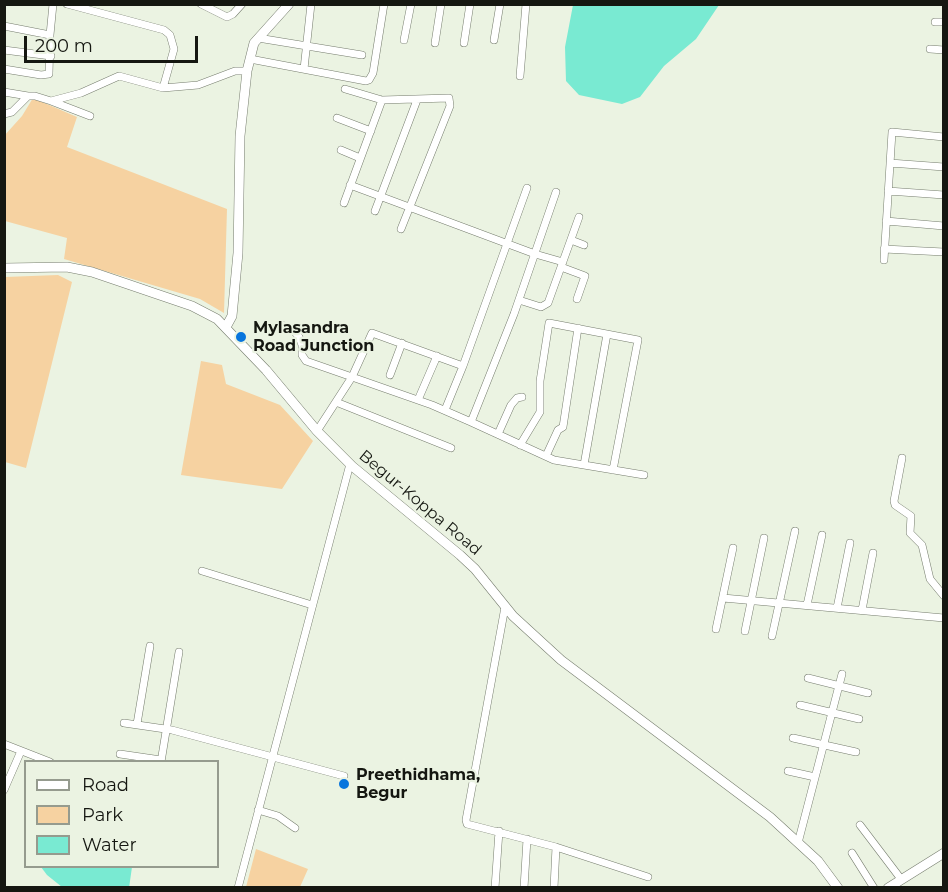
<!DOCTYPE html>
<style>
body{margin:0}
#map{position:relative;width:948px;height:892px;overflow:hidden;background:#ebf3e2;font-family:Montserrat,sans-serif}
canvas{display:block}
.frame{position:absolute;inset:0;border:6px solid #151711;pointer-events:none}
.legend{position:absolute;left:24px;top:760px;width:195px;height:108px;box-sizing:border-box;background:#ebf3e2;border:2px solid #959b8e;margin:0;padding:8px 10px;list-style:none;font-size:18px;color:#151711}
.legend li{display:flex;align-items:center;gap:12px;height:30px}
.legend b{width:30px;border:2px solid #959b8e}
.scale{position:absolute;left:24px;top:36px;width:174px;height:27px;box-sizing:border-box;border:3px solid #151711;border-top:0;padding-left:8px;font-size:18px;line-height:21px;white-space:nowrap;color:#151711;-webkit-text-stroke:4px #ebf3e2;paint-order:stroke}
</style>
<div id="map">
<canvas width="948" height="892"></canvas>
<div class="frame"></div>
<ul class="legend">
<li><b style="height:8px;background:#fff"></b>Road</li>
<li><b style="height:16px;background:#f6d2a1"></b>Park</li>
<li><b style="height:16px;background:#79ead2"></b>Water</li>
</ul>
<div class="scale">200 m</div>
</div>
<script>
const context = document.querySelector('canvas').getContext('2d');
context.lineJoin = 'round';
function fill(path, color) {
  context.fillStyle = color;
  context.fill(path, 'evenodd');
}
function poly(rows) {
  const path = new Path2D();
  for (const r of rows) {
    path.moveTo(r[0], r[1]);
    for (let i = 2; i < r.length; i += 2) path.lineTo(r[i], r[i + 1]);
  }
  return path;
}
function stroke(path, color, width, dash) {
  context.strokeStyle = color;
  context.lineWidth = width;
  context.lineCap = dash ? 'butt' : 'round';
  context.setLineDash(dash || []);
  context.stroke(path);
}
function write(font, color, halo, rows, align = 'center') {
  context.font = font + ' Montserrat,sans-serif';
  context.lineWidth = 4.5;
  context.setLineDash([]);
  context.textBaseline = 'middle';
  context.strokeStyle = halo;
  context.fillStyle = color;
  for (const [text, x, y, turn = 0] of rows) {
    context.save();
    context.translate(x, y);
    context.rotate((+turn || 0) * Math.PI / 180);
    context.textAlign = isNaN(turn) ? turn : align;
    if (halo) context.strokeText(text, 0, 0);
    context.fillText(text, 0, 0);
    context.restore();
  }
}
fill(poly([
 [33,98,77,117,67,147,227,209,224,313,200,299,64,259,67,238,5,221,4,136,22,116],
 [58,275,72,282,26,468,5,462,5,277],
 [201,361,222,365,226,384,280,405,313,441,282,489,181,475],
 [256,849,308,869,300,887,246,887]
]), '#f6d2a1');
fill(poly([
 [573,5,573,4,719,5,696,39,664,66,640,97,622,104,579,95,566,81,565,47],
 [41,867,132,867,129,888,62,887,47,875]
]), '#79ead2');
const street = poly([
 [67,4,164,30,170,35,174,49,163,88],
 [201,4,227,17,233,14,242,4],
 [935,22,944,22],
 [4,26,50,35],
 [258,38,362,55],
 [404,40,411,4],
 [494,40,500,4],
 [435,43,441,4],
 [464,43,470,4],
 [930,49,944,50],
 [4,50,51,56],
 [250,59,366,81,369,80,373,73,384,4],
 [4,69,41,75,49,74,50,35,53,4],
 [304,69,311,4],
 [520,76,526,4],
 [345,89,382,100,449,98,450,106,401,229],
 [4,92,28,96],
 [51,101,90,116],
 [4,114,12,112,28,96,35,96,51,101,81,93,119,76,163,88,198,85,235,71,247,71],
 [337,118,371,131],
 [341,150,360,158],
 [890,163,944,167],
 [350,185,535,254,563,262],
 [888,191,944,195],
 [344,203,382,100],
 [375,211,417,100],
 [886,221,944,226],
 [571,240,584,245],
 [884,249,944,252],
 [884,260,892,132,944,137],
 [561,267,585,276,577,299],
 [519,300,541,307,548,303,579,217],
 [280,324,294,331,299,337,302,345,302,355,306,361,352,377,372,333,463,366,445,410],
 [463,366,527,188],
 [390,375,402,343],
 [418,400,437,356],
 [336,402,451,448],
 [471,422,554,460,644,475],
 [317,431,352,377,432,405,471,422,514,314,556,192],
 [498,434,511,405,517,398,522,397],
 [520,445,540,412,540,381,549,323,638,340,613,470],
 [546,456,558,430,563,427,578,328],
 [902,458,894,501,895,505,911,516,910,533,922,545,930,579,944,596],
 [584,465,607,334],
 [202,571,312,605],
 [723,598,944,618],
 [807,605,822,535],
 [505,607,466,820,467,824,556,847,648,877],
 [837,608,850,543],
 [862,610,873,553],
 [716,629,733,548],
 [745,631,764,538],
 [772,636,795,531],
 [808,678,868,693],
 [800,705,859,719],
 [124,723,172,730,344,776],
 [137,724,150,646],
 [793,738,856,752],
 [4,744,50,762],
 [120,754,161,760],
 [161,762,179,652],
 [788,771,815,777],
 [4,790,21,751],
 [258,810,278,816,295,828],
 [860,825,901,879],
 [798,843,842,674],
 [852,853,874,888],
 [238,888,350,464],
 [495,888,499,831],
 [524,888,527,839],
 [554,888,556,847]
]);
const secondary = poly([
 [4,268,67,267,92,272,192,306,217,319,266,370,317,431,352,466,460,555,475,569,513,616,561,660,770,817,818,861,838,888],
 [226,327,232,316,238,253,240,136,247,71,254,43,289,4],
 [888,888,944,853]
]);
stroke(street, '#767d6e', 8);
stroke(secondary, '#767d6e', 10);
stroke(street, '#fff', 7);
stroke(secondary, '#fff', 9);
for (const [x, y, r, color] of [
 [241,337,6,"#0875dd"],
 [344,784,6,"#0875dd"]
]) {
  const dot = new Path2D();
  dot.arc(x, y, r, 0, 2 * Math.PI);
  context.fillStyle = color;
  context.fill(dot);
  stroke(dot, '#ebf3e2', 2);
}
write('bold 16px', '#151711', '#ebf3e2', [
 ["Mylasandra",253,328],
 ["Road Junction",253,346],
 ["Preethidhama,",356,775],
 ["Begur",356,793]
], 'left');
write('16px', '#151711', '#ebf3e2', [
 ["Begur-Koppa Road",420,503,40]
]);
</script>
